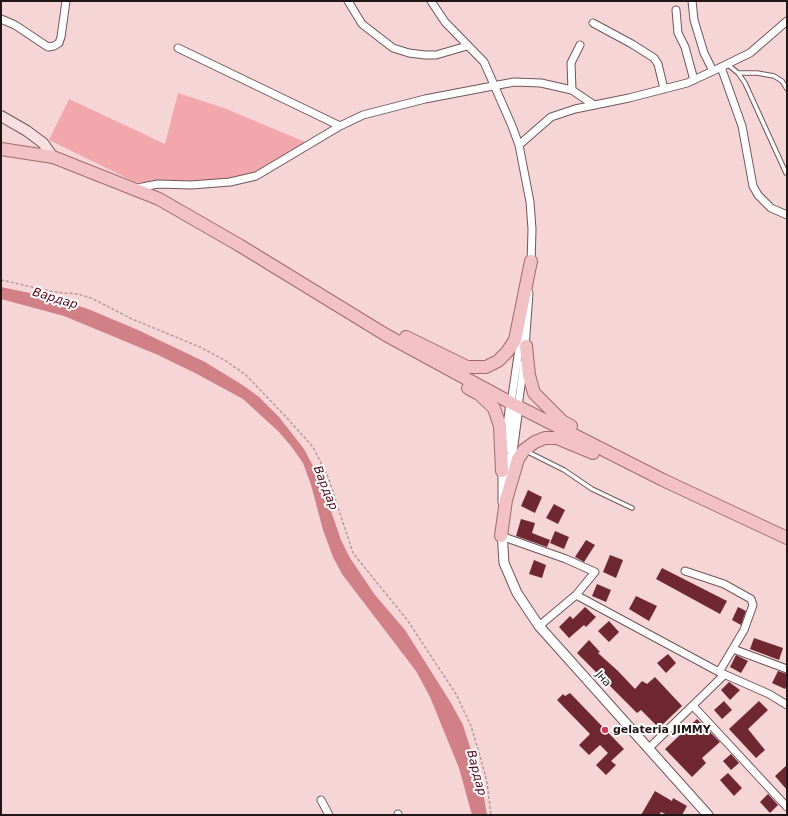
<!DOCTYPE html>
<meta charset="utf-8">
<style>
body{margin:0}
#map{position:relative;width:788px;height:816px;overflow:hidden;background:#f6d5d7;font-family:"DejaVu Sans",sans-serif}
canvas{display:block}
.frame{position:absolute;inset:0;border:2px solid #211616;pointer-events:none}
</style>
<div id="map">
<canvas width="788" height="816"></canvas>
<div class="frame"></div>
</div>
<script>
const context = document.querySelector('canvas').getContext('2d');
context.lineJoin = 'round';
function fill(path, color) {
  context.fillStyle = color;
  context.fill(path, 'evenodd');
}
function poly(rows) {
  const path = new Path2D();
  for (const r of rows) {
    path.moveTo(r[0], r[1]);
    for (let i = 2; i < r.length; i += 2) path.lineTo(r[i], r[i + 1]);
  }
  return path;
}
function stroke(path, color, width, dash) {
  context.strokeStyle = color;
  context.lineWidth = width;
  context.lineCap = dash ? 'butt' : 'round';
  context.setLineDash(dash || []);
  context.stroke(path);
}
function write(font, color, halo, rows, align = 'center') {
  context.font = font + ' "DejaVu Sans",sans-serif';
  context.lineWidth = 4;
  context.setLineDash([]);
  context.textBaseline = 'middle';
  context.strokeStyle = halo;
  context.fillStyle = color;
  for (const [text, x, y, turn = 0] of rows) {
    context.save();
    context.translate(x, y);
    context.rotate((+turn || 0) * Math.PI / 180);
    context.textAlign = isNaN(turn) ? turn : align;
    if (halo) context.strokeText(text, 0, 0);
    context.fillText(text, 0, 0);
    context.restore();
  }
}
fill(poly([
 [178,93,224,108,310,144,266,171,230,182,158,184,135,182,49,140,69,99,165,144]
]), '#f1a7ac');
fill(poly([
 [1,287,54,298,88,309,138,330,205,362,244,386,259,397,279,417,304,449,313,466,322,485,341,540,350,558,375,595,405,630,451,703,463,725,469,744,482,786,487,815,472,815,459,768,430,697,416,671,342,574,333,557,323,530,311,485,303,463,291,446,279,432,243,399,195,373,158,355,64,316,1,299]
]), '#d18087');
fill(poly([
 [528,490,542,497,535,513,521,506],
 [554,504,565,510,558,524,546,518],
 [521,519,535,523,532,533,550,540,547,547,516,536],
 [555,531,569,537,564,549,550,543],
 [586,540,595,545,584,562,575,557],
 [610,555,623,560,616,578,603,572],
 [534,560,546,565,542,578,529,574],
 [662,568,727,601,720,614,656,579],
 [597,584,611,590,606,602,592,596],
 [636,596,657,606,649,621,629,609],
 [585,607,596,617,586,627,584,625,569,638,559,627,570,616,573,619],
 [738,607,746,611,741,625,732,620],
 [609,621,619,632,609,642,598,631],
 [754,638,783,648,779,660,750,649],
 [589,640,600,652,598,653,618,671,635,689,642,681,647,684,655,677,682,706,659,728,641,710,637,713,577,653],
 [668,654,676,663,666,673,657,663],
 [736,655,748,661,741,673,730,667],
 [778,671,787,674,787,685,785,689,772,683],
 [729,682,740,690,730,700,721,690],
 [570,693,624,749,611,761,616,765,606,775,596,765,608,753,600,745,589,755,579,745,590,734,557,700,563,694,565,696],
 [724,701,732,710,722,719,714,710],
 [759,701,768,710,748,729,765,750,756,758,729,729],
 [697,719,720,742,702,758,706,763,692,777,665,749],
 [731,754,739,763,731,770,723,761],
 [787,765,787,790,775,776],
 [728,773,742,788,734,796,720,780],
 [655,791,672,801,673,798,687,806,682,815,667,815,661,812,659,815,641,815],
 [768,794,778,805,770,813,760,802]
]), '#6f2832');
const service = poly([
 [727,64,738,73,745,83,786,173],
 [738,73,757,73,774,76,782,81,787,89],
 [526,451,564,470,592,489,632,508]
]);
const minor = poly([
 [348,1,362,24,393,48,409,53,425,55,436,55,467,46],
 [431,1,445,22,484,62,512,126,519,145,530,202,532,229,531,265],
 [692,1,694,20,704,53,713,71],
 [676,10,678,33,685,47,694,80],
 [1,19,15,25,48,47,54,46,59,43,61,37,66,1],
 [593,23,632,44,654,58,658,64,664,89],
 [178,48,340,126],
 [721,67,742,126,753,186,758,195,771,208,787,215],
 [572,90,571,63,580,45],
 [519,145,551,117,575,109,629,98,687,83,713,71,750,53,787,21],
 [137,188,158,184,191,185,230,182,256,176,340,126,363,115,425,99,514,82,541,83,572,90,594,105],
 [525,348,529,293],
 [511,403,521,335],
 [518,407,524,363],
 [501,536,566,559,595,572,576,595],
 [685,571,724,584,751,599,753,605,744,630,719,672],
 [539,626,576,595,719,672,769,694,787,705],
 [733,649,787,669],
 [694,707,787,807],
 [648,749,724,675],
 [321,800,329,815],
 [398,815,398,814]
]);
const tertiary = poly([
 [505,448,511,403],
 [509,475,518,407],
 [503,502,503,465],
 [502,531,504,563,517,593,539,626,708,815]
]);
const secondary = poly([
 [1,116,27,131,43,143,53,157]
]);
const primary = poly([
 [1,149,53,157,159,199,239,245,386,335,511,403,663,480,787,538],
 [406,337,467,367,486,367,498,361,507,352,515,340,531,261],
 [526,346,529,375,534,393,562,421,571,426],
 [468,388,479,394,494,408,500,426,502,471],
 [501,536,506,500,518,459,524,450,535,442,545,438,557,438,593,453]
]);
stroke(service, '#715557', 5.5);
stroke(minor, '#715557', 9);
stroke(tertiary, '#715557', 11);
stroke(secondary, '#715557', 12);
stroke(primary, '#a26a6e', 14);
stroke(poly([
 [1,280,54,292,78,294,91,298,132,319,200,347,226,361,246,375,287,418,313,447,328,477,353,553,408,621,456,694,471,726,480,756,487,782,491,815]
]), '#b49a9b', 1.5, [3, 2]);
stroke(service, '#fff', 3.5);
stroke(minor, '#fff', 7);
stroke(tertiary, '#fff', 9);
stroke(secondary, '#f8e0e2', 10);
stroke(primary, '#f1c1c5', 12);
for (const [x, y, r, color] of [
 [605,730,4,"#cc3c57"]
]) {
  const dot = new Path2D();
  dot.arc(x, y, r, 0, 2 * Math.PI);
  context.fillStyle = color;
  context.fill(dot);
  stroke(dot, '#fff', 1.5);
}
write('11px', '#211616', '#fff', [
 ["Јна",603,679,49]
]);
write('bold 11px', '#211616', '#fff', [
 ["gelateria JIMMY",613,730]
], 'left');
write('italic 12px', '#510619', '#fff', [
 ["Вардар",55,299,17],
 ["Вардар",325,488,68],
 ["Вардар",476,773,75]
]);
</script>
